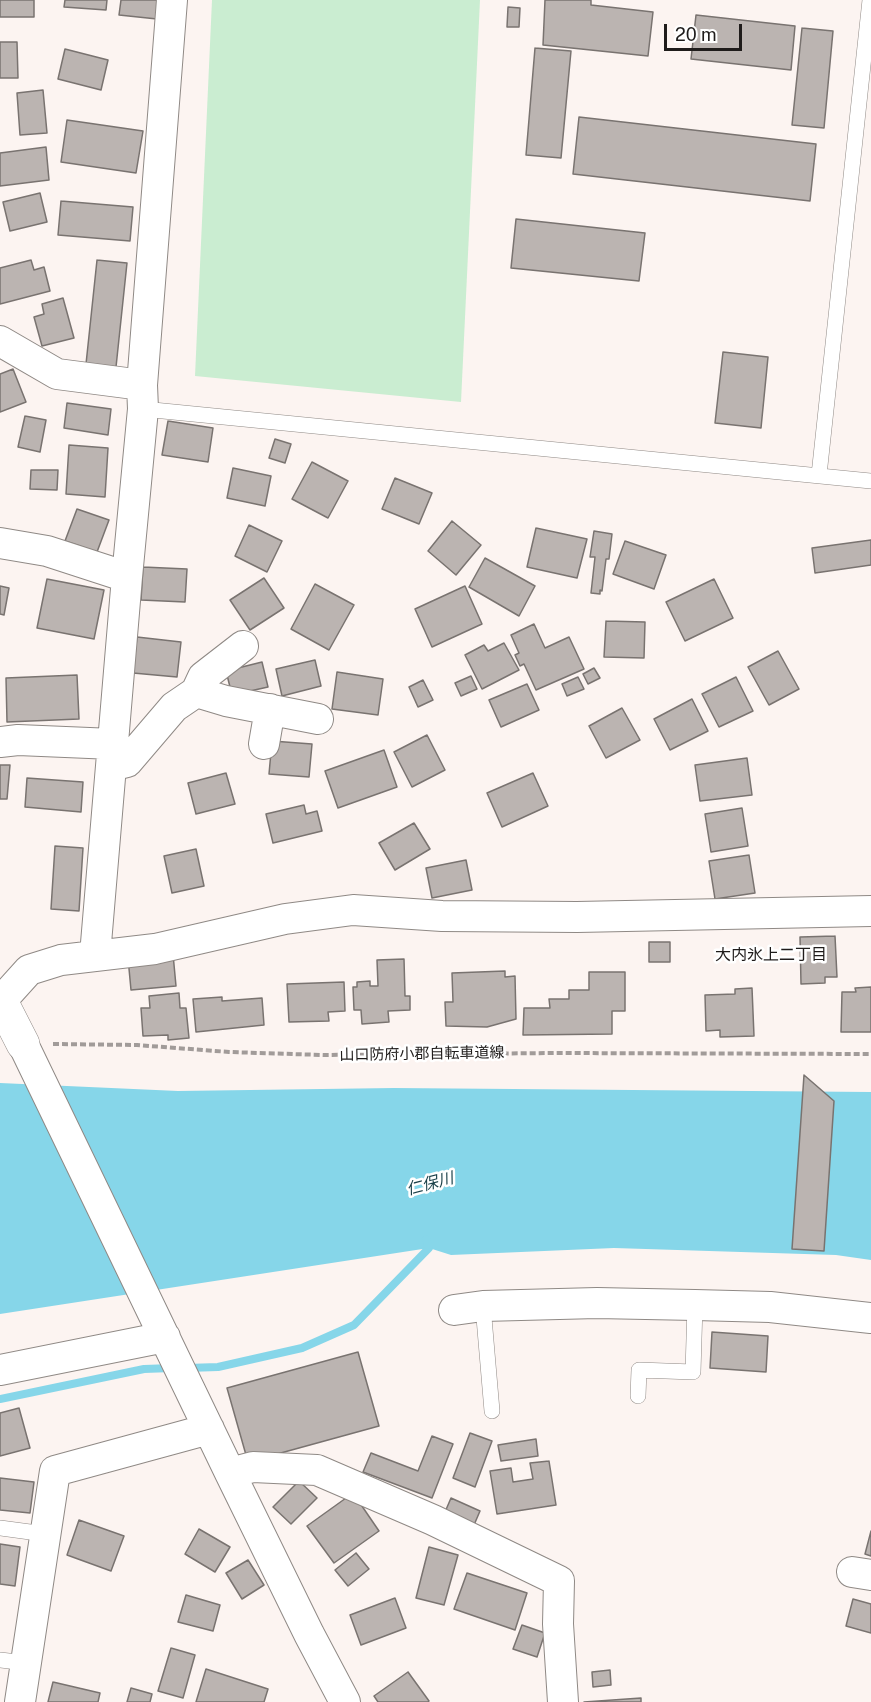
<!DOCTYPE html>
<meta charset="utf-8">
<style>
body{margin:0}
#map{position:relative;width:871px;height:1702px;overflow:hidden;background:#fcf4f1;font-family:"Public Sans",sans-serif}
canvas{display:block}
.scale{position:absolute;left:664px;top:24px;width:78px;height:27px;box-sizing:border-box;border:3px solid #1f1c1b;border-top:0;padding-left:8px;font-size:18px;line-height:21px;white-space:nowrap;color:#1f1c1b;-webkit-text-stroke:4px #fff;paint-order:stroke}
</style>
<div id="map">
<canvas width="871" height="1702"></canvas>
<div class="scale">20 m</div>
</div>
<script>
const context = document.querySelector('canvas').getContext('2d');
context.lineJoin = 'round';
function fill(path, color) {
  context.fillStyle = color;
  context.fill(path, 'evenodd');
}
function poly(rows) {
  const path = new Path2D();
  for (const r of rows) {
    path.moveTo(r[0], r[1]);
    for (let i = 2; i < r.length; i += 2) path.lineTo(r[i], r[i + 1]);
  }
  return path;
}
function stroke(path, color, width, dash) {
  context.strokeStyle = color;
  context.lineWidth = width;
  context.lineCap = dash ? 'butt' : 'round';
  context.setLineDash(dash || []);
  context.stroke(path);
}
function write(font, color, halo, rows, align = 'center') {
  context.font = font + ' "Public Sans","Noto Sans JP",sans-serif';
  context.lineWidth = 5;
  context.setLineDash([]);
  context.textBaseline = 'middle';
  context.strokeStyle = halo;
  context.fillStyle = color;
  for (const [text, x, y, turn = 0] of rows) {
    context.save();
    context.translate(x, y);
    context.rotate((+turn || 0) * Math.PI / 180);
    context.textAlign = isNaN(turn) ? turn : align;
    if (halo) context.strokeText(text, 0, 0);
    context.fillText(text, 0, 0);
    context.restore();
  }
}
fill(poly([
 [212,0,480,0,461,402,195,376]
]), '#caedd1');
fill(poly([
 [0,1083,178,1091,394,1088,871,1092,871,1260,836,1255,614,1248,451,1255,429,1248,0,1314]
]), '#86d6e9');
stroke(poly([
 [187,1368,218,1367,302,1348,354,1325,429,1248,426,1239],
 [0,1399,144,1369,172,1368]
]), '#86d6e9', 8);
const building = poly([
 [0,0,34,0,34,17,0,17,0,0],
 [65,0,107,0,106,10,64,7,65,0],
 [121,0,159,0,157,19,119,15,121,0],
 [545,0,591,0,591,5,653,12,648,56,543,45,545,0],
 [508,7,520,8,519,27,507,27,508,7],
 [696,15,795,26,791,70,691,59,696,15],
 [802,28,833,31,824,128,792,125,802,28],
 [0,42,17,42,18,78,0,78,0,42],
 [535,48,571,51,561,158,526,155,535,48],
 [65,49,108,60,101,90,58,79,65,49],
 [43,90,47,133,20,135,17,93,43,90],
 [579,117,816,144,810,201,573,174,579,117],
 [67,120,143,131,136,173,61,162,67,120],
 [46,147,49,180,0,186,0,153,46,147],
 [40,193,47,222,10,231,3,202,40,193],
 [61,201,133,207,130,241,58,235,61,201],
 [516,219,645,233,639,281,511,268,516,219],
 [31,260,34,270,44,267,50,291,0,304,0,268,31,260],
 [97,260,127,263,116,367,86,364,97,260],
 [63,298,74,338,42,346,34,317,44,314,42,304,63,298],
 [723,352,768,357,761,428,715,423,723,352],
 [13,369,26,402,0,412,0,374,13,369],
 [67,403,111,409,108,435,64,428,67,403],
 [25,416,46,420,40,452,18,447,25,416],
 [168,421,213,428,208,462,162,455,168,421],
 [275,439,291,444,285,463,269,458,275,439],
 [69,445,108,448,105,497,66,494,69,445],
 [312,462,348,481,328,518,292,499,312,462],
 [233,468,271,476,265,506,227,498,233,468],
 [31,470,58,470,57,490,30,489,31,470],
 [395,478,432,493,419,524,382,509,395,478],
 [77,509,109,520,97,552,65,541,77,509],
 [452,521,481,545,456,575,428,551,452,521],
 [249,525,282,541,267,572,235,556,249,525],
 [536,528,587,539,577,578,527,567,536,528],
 [594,531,612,534,609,559,606,559,602,591,600,590,600,594,591,593,595,557,590,557,594,531],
 [871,540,871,565,815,573,812,548,871,540],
 [625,541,666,555,654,589,613,574,625,541],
 [485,558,535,586,519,616,469,587,485,558],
 [143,567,187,569,185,602,141,600,143,567],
 [264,578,284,608,250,630,230,600,264,578],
 [47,579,104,590,94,639,37,628,47,579],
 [714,579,733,618,685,641,666,602,714,579],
 [315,584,354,605,329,650,291,629,315,584],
 [0,586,9,588,4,615,0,614,0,586],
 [465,586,482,624,432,647,415,609,465,586],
 [606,621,645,622,644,658,604,657,606,621],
 [534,624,545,648,569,637,584,669,536,690,524,664,520,666,515,655,519,653,511,635,534,624],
 [137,637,181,642,177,677,133,673,137,637],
 [504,643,519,670,482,689,465,655,484,645,488,651,504,643],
 [778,651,799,689,769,705,748,667,778,651],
 [315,660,321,686,282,696,276,669,315,660],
 [262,662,268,687,232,695,226,671,262,662],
 [594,668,600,678,588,684,583,674,594,668],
 [337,672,383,679,378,715,332,709,337,672],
 [77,675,79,719,7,722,6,678,77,675],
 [471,676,477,689,461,696,455,683,471,676],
 [578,677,584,689,567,696,562,684,578,677],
 [736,677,753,711,719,727,702,694,736,677],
 [423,680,433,700,418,707,409,687,423,680],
 [527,684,539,710,501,727,489,700,527,684],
 [692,699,708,731,670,750,654,719,692,699],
 [622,708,640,740,606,758,589,726,622,708],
 [427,735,445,770,412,787,394,752,427,735],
 [272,741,312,744,309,777,269,774,272,741],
 [384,750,397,787,338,808,325,771,384,750],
 [747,758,752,795,700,801,695,765,747,758],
 [0,765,10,765,7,799,0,799,0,765],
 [226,773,235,804,196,814,188,783,226,773],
 [533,773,548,806,502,827,487,793,533,773],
 [27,778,83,782,81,812,25,807,27,778],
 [304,805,306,814,317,811,322,831,273,843,266,814,304,805],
 [742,808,748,846,711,852,705,814,742,808],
 [414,823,430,849,395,870,379,843,414,823],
 [55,846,83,848,79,911,51,909,55,846],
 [196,849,204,886,172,893,164,856,196,849],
 [749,855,755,893,715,899,709,861,749,855],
 [466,860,472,890,432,898,426,868,466,860],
 [835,936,837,977,825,977,825,983,801,984,800,937,835,936],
 [649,942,670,942,670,962,649,962,649,942],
 [173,954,176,986,131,990,128,958,173,954],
 [404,959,405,996,410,996,410,1010,388,1011,389,1022,362,1024,361,1010,354,1010,353,987,357,987,357,982,370,981,370,986,378,986,377,960,404,959],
 [505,971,505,977,515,976,516,1019,487,1027,446,1026,445,1002,453,1002,452,973,505,971],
 [589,972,625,972,625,1011,612,1011,612,1034,523,1035,524,1008,550,1008,549,999,569,999,569,990,589,990,589,972],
 [344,982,345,1011,328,1012,329,1021,289,1022,287,984,344,982],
 [871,987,871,1032,841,1032,842,992,856,992,855,988,871,987],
 [752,988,754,1036,720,1037,720,1030,706,1031,705,995,735,994,735,989,752,988],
 [179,993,180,1008,186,1008,189,1038,168,1040,168,1035,143,1036,141,1008,150,1008,149,996,179,993],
 [222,997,222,1001,262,998,264,1025,196,1032,193,999,222,997],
 [804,1075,834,1101,824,1251,792,1249,804,1075],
 [712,1332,768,1336,766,1372,710,1368,712,1332],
 [358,1352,379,1426,248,1462,227,1388,358,1352],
 [19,1408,30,1448,0,1456,0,1413,19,1408],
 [470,1433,492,1441,475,1487,453,1478,470,1433],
 [432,1436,453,1444,432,1498,363,1472,371,1453,418,1471,432,1436],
 [536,1439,538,1456,501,1461,498,1445,536,1439],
 [549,1461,556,1505,497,1514,490,1471,511,1468,513,1482,533,1479,530,1463,549,1461],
 [0,1478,34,1482,30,1513,0,1510,0,1478],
 [299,1481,317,1498,291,1524,273,1507,299,1481],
 [353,1493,379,1531,334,1563,307,1526,353,1493],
 [451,1498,480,1511,471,1532,442,1519,451,1498],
 [79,1520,124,1536,111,1571,67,1555,79,1520],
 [199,1529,230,1547,215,1572,185,1554,199,1529],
 [871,1531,871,1556,865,1554,871,1531],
 [0,1544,20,1547,15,1586,0,1584,0,1544],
 [429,1547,458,1555,444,1605,416,1598,429,1547],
 [356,1553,369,1569,348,1586,335,1570,356,1553],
 [248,1560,264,1585,242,1599,226,1573,248,1560],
 [467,1573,527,1593,515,1630,454,1609,467,1573],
 [186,1595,220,1605,213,1631,178,1622,186,1595],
 [395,1598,406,1628,361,1645,350,1615,395,1598],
 [853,1599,871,1604,871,1633,846,1626,853,1599],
 [522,1625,545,1633,537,1657,513,1649,522,1625],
 [171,1648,195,1655,183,1698,158,1691,171,1648],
 [206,1669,268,1689,264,1702,196,1702,206,1669],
 [610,1670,611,1685,593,1687,592,1672,610,1670],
 [408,1672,429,1701,428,1702,378,1702,374,1696,408,1672],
 [53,1682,100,1693,98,1702,48,1702,53,1682],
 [131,1688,152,1694,150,1702,127,1702,131,1688],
 [641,1698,641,1702,584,1702,641,1698]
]);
fill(building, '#bbb4b1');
stroke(building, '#797370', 1.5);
const service = poly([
 [143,409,871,481],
 [819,475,870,0],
 [483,1306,492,1411],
 [638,1396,639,1370,693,1372,695,1305],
 [0,1528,45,1534],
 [0,1660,26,1663]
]);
const minor = poly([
 [0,341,57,374,142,385],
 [0,543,47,551,127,577],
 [196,692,203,677,243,646],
 [0,742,18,740,113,744],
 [264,744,270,709],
 [111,766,127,762,174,707,196,692,226,701,318,719],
 [95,955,127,577,143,409,142,385,172,0],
 [1,1001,29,970,61,960,155,949,285,919,353,910,442,916,577,917,871,911],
 [23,1044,230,1473,309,1634,345,1702],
 [454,1310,483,1306,597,1303,695,1305,770,1307,871,1318],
 [0,1370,165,1337],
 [230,1473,253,1467,317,1470,433,1520,559,1581,558,1624,563,1702],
 [852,1572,871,1575],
 [20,1702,55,1471,209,1429]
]);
const secondary = poly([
 [0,999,23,1044]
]);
stroke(service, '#8f8985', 16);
stroke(minor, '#8f8985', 32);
stroke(secondary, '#8f8985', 34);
stroke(poly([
 [53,1044,137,1045,229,1052,323,1055,557,1053,871,1054]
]), '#a19b99', 4, [6, 3]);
stroke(service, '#fff', 15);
stroke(minor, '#fff', 30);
stroke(secondary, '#fff', 33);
write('15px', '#1f1c1b', '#fff', [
 ["山口防府小郡自転車道線",422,1054,-1]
]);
write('16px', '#1f1c1b', '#fff', [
 ["大内氷上二丁目",771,955]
]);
write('italic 16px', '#193f48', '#fff', [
 ["仁保川",430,1184,-15]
]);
</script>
